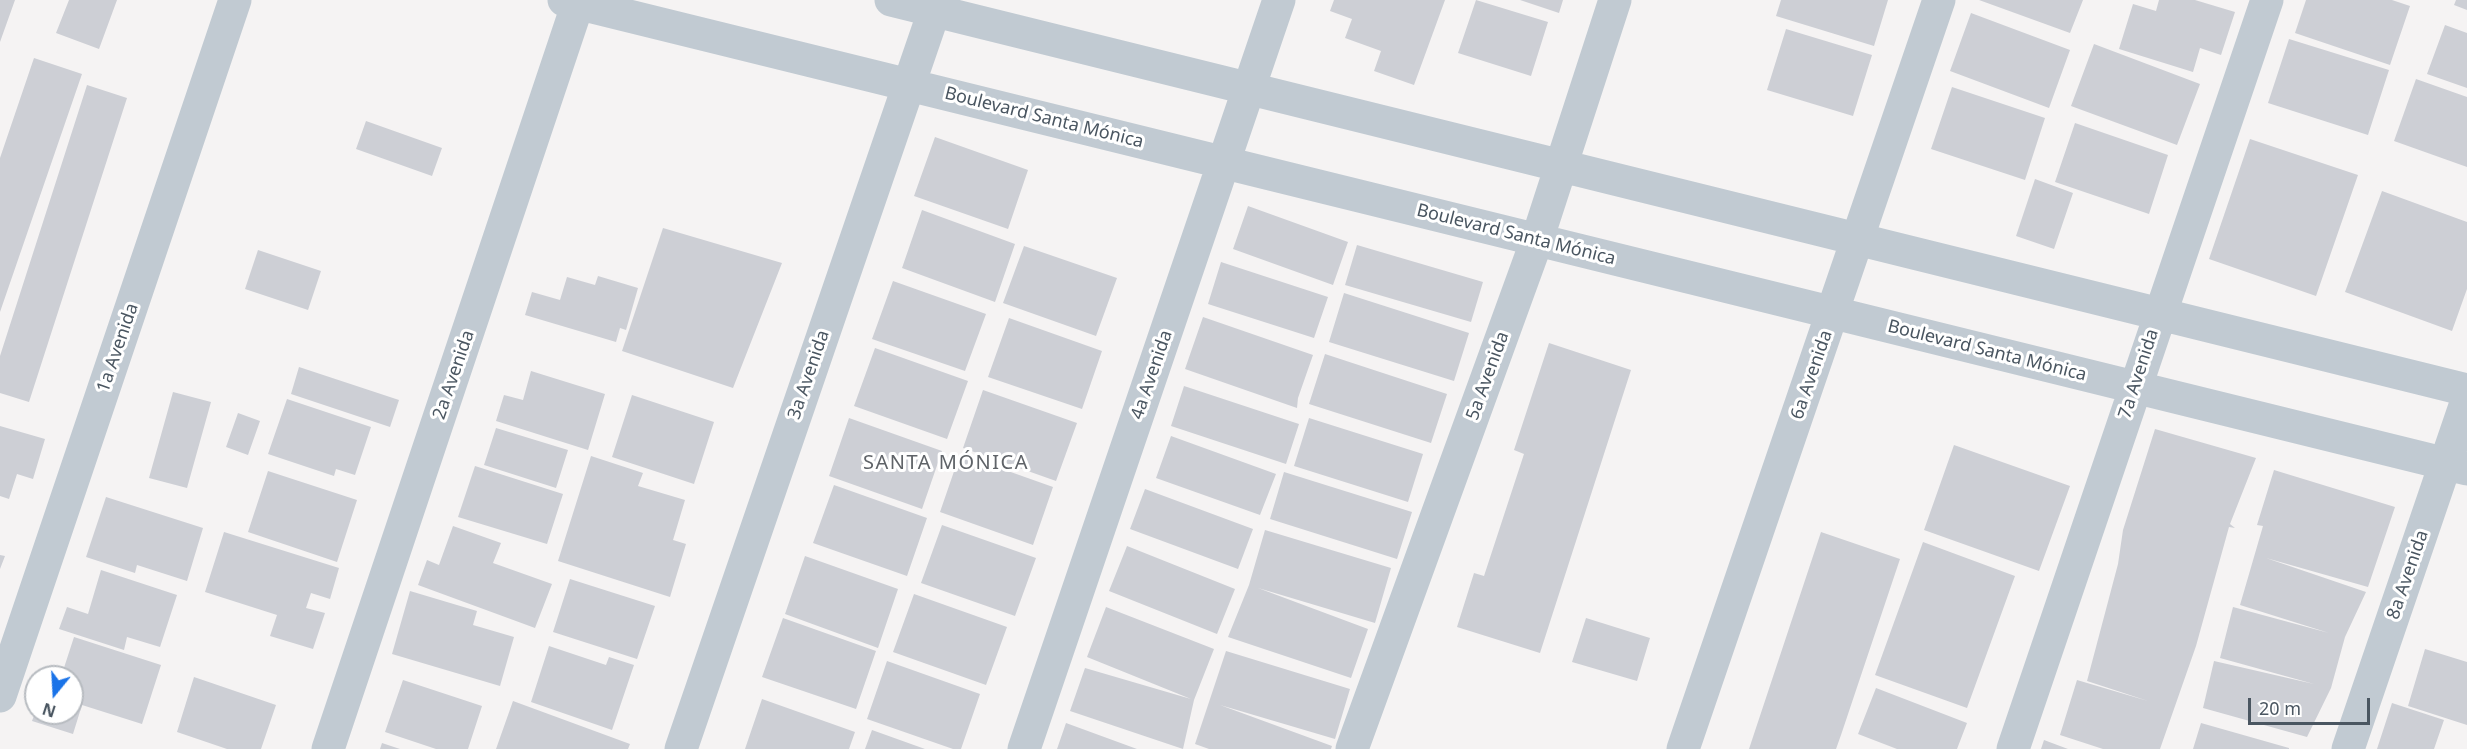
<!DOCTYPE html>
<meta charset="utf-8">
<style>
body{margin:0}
#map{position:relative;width:2467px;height:749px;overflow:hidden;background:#f5f3f3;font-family:"Noto Sans",sans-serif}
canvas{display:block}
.north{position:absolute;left:24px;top:665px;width:60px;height:60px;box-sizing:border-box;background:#fff;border:2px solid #b7bbc0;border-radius:50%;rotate:198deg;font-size:16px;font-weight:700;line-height:24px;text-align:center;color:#4a5661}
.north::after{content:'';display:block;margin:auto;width:21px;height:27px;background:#1a73e8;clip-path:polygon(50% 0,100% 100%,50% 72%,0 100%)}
.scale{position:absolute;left:2248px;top:698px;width:122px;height:27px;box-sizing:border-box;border:3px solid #4a5661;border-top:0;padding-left:8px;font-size:18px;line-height:21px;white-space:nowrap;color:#4a5661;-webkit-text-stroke:4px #fff;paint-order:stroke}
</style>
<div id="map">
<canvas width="2467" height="749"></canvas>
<div class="north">N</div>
<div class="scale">20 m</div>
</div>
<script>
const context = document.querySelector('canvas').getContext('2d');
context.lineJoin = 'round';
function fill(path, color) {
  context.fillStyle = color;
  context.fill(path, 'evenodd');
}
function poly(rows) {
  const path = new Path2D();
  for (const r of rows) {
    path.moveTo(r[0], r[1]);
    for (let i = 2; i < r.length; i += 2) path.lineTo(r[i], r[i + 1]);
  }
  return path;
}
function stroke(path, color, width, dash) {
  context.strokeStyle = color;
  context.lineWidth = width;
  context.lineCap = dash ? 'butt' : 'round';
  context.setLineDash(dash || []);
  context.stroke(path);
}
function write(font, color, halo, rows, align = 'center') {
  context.font = font + ' "Noto Sans",sans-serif';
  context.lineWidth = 6;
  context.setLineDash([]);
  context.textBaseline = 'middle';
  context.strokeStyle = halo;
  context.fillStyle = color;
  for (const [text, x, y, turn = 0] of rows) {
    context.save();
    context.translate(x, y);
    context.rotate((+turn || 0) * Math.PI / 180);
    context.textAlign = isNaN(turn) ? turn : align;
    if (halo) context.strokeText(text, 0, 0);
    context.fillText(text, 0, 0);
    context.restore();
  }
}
fill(poly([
 [0,0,15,0,0,42],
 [69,0,117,0,99,49,56,33],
 [1334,0,1445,0,1414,85,1374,71,1381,51,1345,38,1352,19,1330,11],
 [1476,0,1548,22,1531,76,1458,53],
 [1520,0,1563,0,1559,13],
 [1781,0,1888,0,1874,46,1776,16],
 [1979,0,2083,0,2070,33],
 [2159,0,2195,0,2235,12,2221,55,2200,48,2193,72,2119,49,2133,4,2156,11],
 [2306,0,2392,0,2410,6,2390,65,2295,33],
 [2456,0,2467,0,2467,10,2454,5],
 [1971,13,2070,50,2049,108,1950,71],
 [2445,25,2467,33,2467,88,2427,74],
 [1786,29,1872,55,1853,116,1767,90],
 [2289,39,2389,70,2368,135,2268,103],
 [2094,44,2200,84,2177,145,2071,106],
 [34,58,82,74,0,312,0,158],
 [2416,79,2467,97,2467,167,2394,141],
 [87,85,127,98,29,402,0,393,0,356],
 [1952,87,2045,118,2025,180,1931,149],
 [366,121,442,148,432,176,356,149],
 [2075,123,2168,155,2149,214,2055,182],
 [935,137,1028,170,1008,229,914,196],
 [2250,139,2358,175,2316,296,2209,259],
 [2035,179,2073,193,2054,249,2016,236],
 [2382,191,2467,222,2467,289,2452,331,2345,292],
 [1248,206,1348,242,1333,285,1233,249],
 [922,210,1015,244,995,302,902,268],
 [663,228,782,263,733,388,622,351],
 [1357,245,1483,282,1471,322,1345,285],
 [1024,246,1117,278,1096,336,1003,303],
 [258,250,321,271,308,310,245,289],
 [1221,262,1328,297,1314,338,1208,304],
 [598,276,638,288,626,330,620,328,616,342,525,315,532,292,560,300,567,277,595,285],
 [893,281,986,314,965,371,872,339],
 [1344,293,1469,333,1454,381,1329,342],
 [1203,317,1313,355,1298,398,1297,408,1185,369],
 [1009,318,1102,351,1082,409,988,377],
 [1549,343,1631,370,1540,653,1457,627,1474,573,1484,576,1524,454,1514,450],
 [875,348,968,381,947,439,854,406],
 [1325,354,1447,394,1431,443,1309,404],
 [299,367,399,400,390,427,291,394],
 [531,371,605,394,588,450,496,421,504,395,523,400],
 [1184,386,1299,424,1286,464,1171,426],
 [983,390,1077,423,1056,481,963,448],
 [173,392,211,402,187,488,149,478],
 [632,395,714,422,694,484,612,457],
 [287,399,371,427,355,475,336,469,334,476,268,454],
 [238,413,260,421,248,455,226,447],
 [849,418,942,451,922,509,829,476],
 [1309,418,1423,454,1408,502,1294,466],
 [0,426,45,439,33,479,17,474,9,499,0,496],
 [496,428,568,450,556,488,484,465],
 [2155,429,2256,458,2230,524,2235,528,2229,527,2196,646,2160,749,2103,749,2060,735,2077,680,2148,701,2087,681,2118,564,2123,530],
 [1171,436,1276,474,1260,515,1156,478],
 [1954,445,2070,486,2039,571,1924,530],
 [960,454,1053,487,1033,545,940,512],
 [591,456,643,473,638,486,685,500,673,540,686,544,670,597,558,561],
 [475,466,563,494,547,544,458,517],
 [2274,470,2395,507,2368,587,2266,558,2366,592,2345,637,2331,688,2307,737,2203,708,2214,661,2314,684,2220,658,2233,607,2329,633,2240,605,2263,526,2257,525],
 [268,471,357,500,337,562,248,532],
 [1284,472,1412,512,1397,559,1270,519],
 [834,485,927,518,907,576,813,543],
 [1145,489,1253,529,1238,569,1130,529],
 [106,497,203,528,187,581,137,565,135,573,86,557],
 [942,525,1036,558,1015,616,921,583],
 [453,526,501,543,493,563,552,584,535,628,418,585,427,560,439,565],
 [1265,530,1391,568,1375,623,1258,588,1368,629,1351,678,1228,637,1249,585],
 [224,532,339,568,330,599,311,593,306,608,325,613,313,649,270,636,277,615,205,592],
 [1821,532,1900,559,1841,735,1836,749,1749,749],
 [1923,542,2015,576,1967,708,1875,675],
 [1127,546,1235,589,1217,634,1109,591],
 [0,555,5,556,0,569],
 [805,556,898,589,878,648,785,614],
 [101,570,177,595,160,647,127,637,124,650,59,629,67,607,88,614],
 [570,579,655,606,637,659,553,632],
 [410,591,477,611,473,625,514,637,500,686,392,654],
 [914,594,1007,627,986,685,893,652],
 [1106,607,1214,649,1194,700,1183,749,1070,711,1085,668,1191,699,1087,657],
 [783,618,876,651,856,709,762,677],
 [1586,618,1650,638,1637,681,1572,662],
 [74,637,161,665,142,724,82,705,73,734,32,721,35,713,72,713,72,677,61,677],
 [549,646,606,665,609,657,634,665,612,730,531,702],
 [2425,649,2467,662,2467,725,2408,706],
 [1226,651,1350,689,1335,739,1220,705,1332,746,1331,749,1209,749,1195,744],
 [887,661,980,694,961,749,953,749,867,719],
 [194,677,276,705,261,749,227,749,177,732],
 [403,680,482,706,468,749,436,749,385,732],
 [1876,688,1967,723,1957,749,1897,749,1858,734],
 [762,699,855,732,849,749,745,749],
 [513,701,630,744,628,749,496,749],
 [2392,703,2444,720,2434,749,2377,749],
 [1066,723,1137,749,1057,749],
 [2201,723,2289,748,2289,749,2193,749],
 [872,730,925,749,865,749],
 [2044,740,2068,749,2041,749],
 [382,743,400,749,380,749]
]), '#cdcfd5');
stroke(poly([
 [564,0,2467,469],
 [891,0,2467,390],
 [0,696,235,0],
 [328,749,579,0],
 [681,749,938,0],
 [1024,749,1279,0],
 [1352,749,1537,240,1615,0],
 [1683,749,1939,0],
 [2013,749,2267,0],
 [2348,749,2467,400]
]), '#c1cad2', 33);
write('18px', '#4a5661', '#fff', [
 ["Boulevard Santa Mónica",1044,118,14],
 ["Boulevard Santa Mónica",1516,235,14],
 ["1a Avenida",118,348,-71],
 ["Boulevard Santa Mónica",1987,351,14],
 ["7a Avenida",2139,374,-72],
 ["2a Avenida",454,375,-71],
 ["3a Avenida",809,375,-71],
 ["4a Avenida",1152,375,-71],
 ["6a Avenida",1812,375,-71],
 ["5a Avenida",1488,376,-70],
 ["8a Avenida",2408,575,-71]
]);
context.letterSpacing = '1.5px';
write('20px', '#5f6368', '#fff', [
 ["SANTA MÓNICA",946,463]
]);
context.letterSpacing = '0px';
</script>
